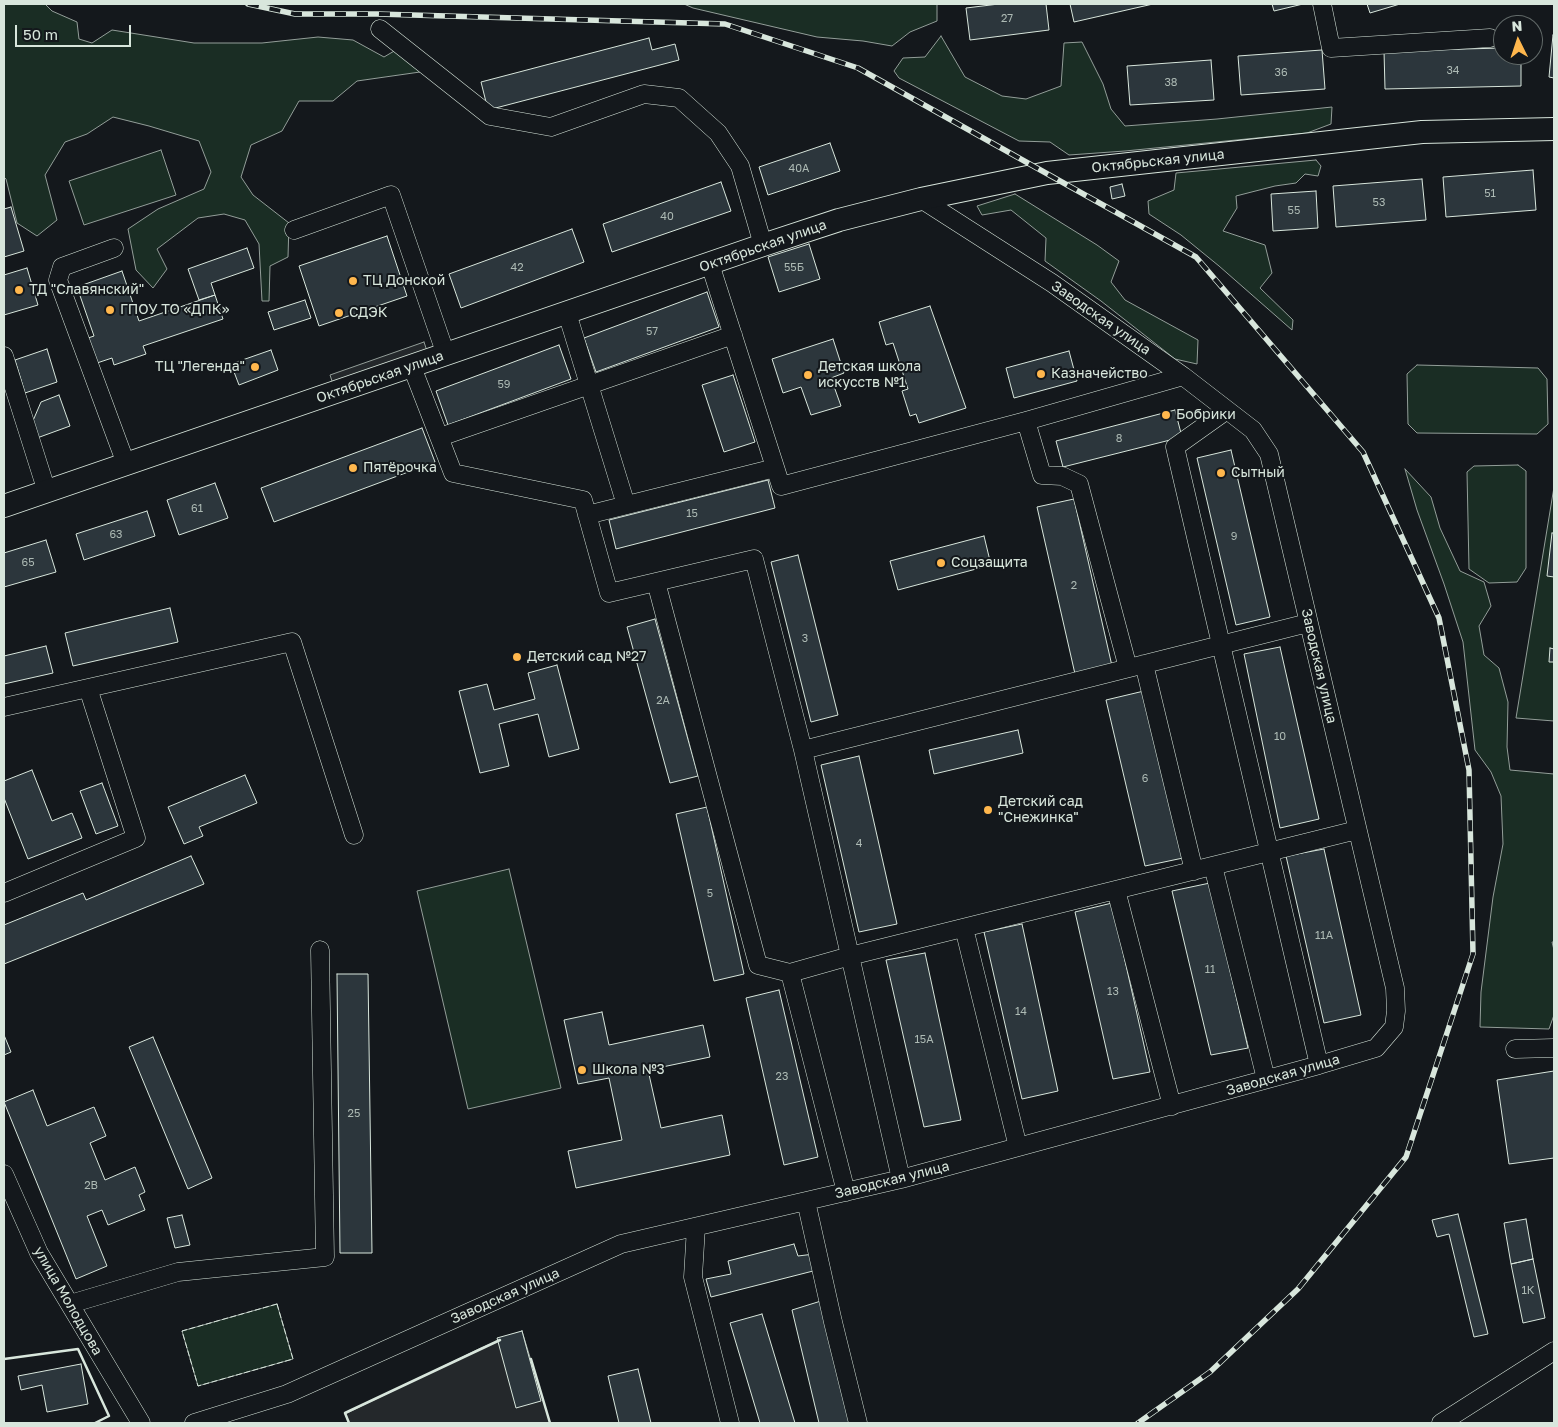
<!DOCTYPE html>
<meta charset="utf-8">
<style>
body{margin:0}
#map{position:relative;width:1558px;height:1427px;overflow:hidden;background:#14181c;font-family:"Golos Text",sans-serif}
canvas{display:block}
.frame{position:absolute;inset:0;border:5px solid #d8e6dc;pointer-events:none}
.north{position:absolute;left:1493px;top:15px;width:50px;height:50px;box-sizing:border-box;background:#14181c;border:1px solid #626a69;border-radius:50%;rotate:356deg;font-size:14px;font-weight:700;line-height:20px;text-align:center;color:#d8e6dc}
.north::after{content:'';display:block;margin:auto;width:18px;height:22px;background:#ffb74d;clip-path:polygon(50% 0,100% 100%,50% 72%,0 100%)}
.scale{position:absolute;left:15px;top:25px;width:116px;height:22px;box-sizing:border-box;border:2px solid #d8e6dc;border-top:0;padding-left:6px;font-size:15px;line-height:18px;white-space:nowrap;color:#d8e6dc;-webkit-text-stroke:4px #14181c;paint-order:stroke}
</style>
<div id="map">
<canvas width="1558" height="1427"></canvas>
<div class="frame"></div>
<div class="north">N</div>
<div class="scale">50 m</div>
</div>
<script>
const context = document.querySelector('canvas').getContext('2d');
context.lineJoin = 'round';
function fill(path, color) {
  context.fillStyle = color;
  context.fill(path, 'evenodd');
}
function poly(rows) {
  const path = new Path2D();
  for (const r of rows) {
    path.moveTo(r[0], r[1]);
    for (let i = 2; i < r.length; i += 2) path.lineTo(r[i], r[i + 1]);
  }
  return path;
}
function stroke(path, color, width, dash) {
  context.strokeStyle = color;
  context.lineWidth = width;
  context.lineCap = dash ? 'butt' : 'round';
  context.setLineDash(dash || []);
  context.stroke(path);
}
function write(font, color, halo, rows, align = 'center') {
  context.font = font + ' "Golos Text",sans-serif';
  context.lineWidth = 4;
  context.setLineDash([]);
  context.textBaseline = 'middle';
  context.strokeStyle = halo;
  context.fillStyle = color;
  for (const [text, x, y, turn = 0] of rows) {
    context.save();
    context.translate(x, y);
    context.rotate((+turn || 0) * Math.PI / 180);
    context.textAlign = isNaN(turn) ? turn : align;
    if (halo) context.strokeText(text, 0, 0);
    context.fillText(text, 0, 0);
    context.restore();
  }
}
const green = poly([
 [4,4,45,4,52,11,77,22,79,39,92,43,112,30,194,43,262,43,318,37,353,40,384,57,401,47,418,51,420,72,357,81,333,101,299,101,282,131,251,145,241,177,253,195,289,223,288,257,270,266,269,301,262,301,259,244,245,220,224,214,198,218,157,249,167,269,153,288,136,270,128,229,158,209,204,189,211,172,199,141,149,126,113,117,87,134,65,142,45,175,57,220,37,236,17,223,6,179,4,177,4,4],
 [684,4,937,4,937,21,910,32,892,46,863,41,817,37,693,8,684,4],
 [941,36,965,77,1002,96,1026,99,1061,86,1064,43,1082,42,1103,84,1111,109,1125,126,1217,119,1332,107,1331,124,1307,133,1125,151,1069,155,1050,142,1019,141,899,78,894,71,903,58,925,57,941,36],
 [161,150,176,195,84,225,69,181,161,150],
 [1316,160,1321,166,1318,176,1305,174,1296,183,1275,186,1236,196,1237,208,1223,231,1265,245,1272,273,1260,288,1293,320,1292,330,1219,266,1181,235,1149,214,1148,201,1174,190,1176,173,1316,160],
 [1015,194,1097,245,1119,261,1111,282,1125,300,1198,340,1197,364,1175,359,1101,301,1045,261,1046,238,1011,210,982,215,977,206,1015,194],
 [1417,365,1538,368,1547,379,1548,424,1537,434,1417,433,1408,424,1407,374,1417,365],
 [1518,465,1526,471,1526,568,1517,582,1489,583,1469,569,1467,472,1474,466,1518,465],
 [1405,469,1431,497,1440,528,1460,571,1484,582,1491,606,1479,626,1484,655,1499,668,1508,702,1507,747,1510,770,1554,774,1554,942,1552,942,1554,950,1554,1015,1549,1029,1480,1027,1481,992,1493,897,1503,844,1501,796,1491,772,1475,750,1463,642,1444,584,1417,510,1405,469],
 [1554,487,1554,721,1516,718,1554,487],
 [509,869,561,1088,468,1109,417,891,509,869],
 [277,1304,293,1359,198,1386,182,1331,277,1304]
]);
fill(green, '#1a2d24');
stroke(green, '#939e99', 1);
const parking = poly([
 [424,342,428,354,334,387,330,375,424,342],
 [522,1331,550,1423,349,1423,345,1414,481,1348,522,1331]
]);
fill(parking, '#24282b');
stroke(parking, '#939e99', 1);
const building = poly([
 [999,4,1046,4,1049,30,970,40,966,8,999,4],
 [1070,4,1153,4,1074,22,1070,4],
 [1272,4,1303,4,1274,11,1272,4],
 [1367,4,1400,4,1370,13,1367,4],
 [1553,35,1554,35,1554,78,1549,77,1553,35],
 [649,38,652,50,675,44,679,60,488,110,481,82,649,38],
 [1503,48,1503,55,1521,55,1521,86,1385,89,1384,51,1503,48],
 [1322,50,1325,89,1241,95,1238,56,1322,50],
 [1211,60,1214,100,1130,105,1127,66,1211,60],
 [830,143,840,171,768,195,759,167,830,143],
 [1533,170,1536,210,1446,217,1443,177,1533,170],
 [1422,179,1426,220,1336,227,1333,186,1422,179],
 [721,182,731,211,612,252,603,224,721,182],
 [1122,184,1125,196,1112,199,1110,187,1122,184],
 [1316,191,1318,228,1273,231,1271,194,1316,191],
 [11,207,24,251,4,257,4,209,11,207],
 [572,229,584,262,461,308,449,274,572,229],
 [387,236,407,296,319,326,299,266,387,236],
 [809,244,820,279,779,292,768,257,809,244],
 [247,248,254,268,211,283,215,295,199,300,188,269,247,248],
 [27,268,38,305,4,315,4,275,27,268],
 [122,271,139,321,215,295,223,319,143,346,146,354,114,365,112,358,97,363,88,338,94,336,77,287,122,271],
 [707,292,719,327,596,372,584,338,707,292],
 [305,300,311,318,274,330,268,312,305,300],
 [930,306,966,408,919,423,916,414,910,416,902,391,908,389,893,343,886,345,879,322,930,306],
 [833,339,844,373,831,378,841,406,811,415,801,387,783,393,772,359,833,339],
 [559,345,571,379,448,425,436,391,559,345],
 [47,349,57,382,25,393,15,360,47,349],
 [271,350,278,370,239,385,231,364,271,350],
 [1069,351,1077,381,1014,398,1006,368,1069,351],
 [733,375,755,442,724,452,702,385,733,375],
 [59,395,70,426,37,438,32,423,41,402,59,395],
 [1175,410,1182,437,1063,467,1056,441,1175,410],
 [422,428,435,462,274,522,261,488,422,428],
 [1231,450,1270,617,1236,625,1197,458,1231,450],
 [768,480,775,508,616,549,609,520,768,480],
 [215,483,228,518,179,535,167,500,215,483],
 [1074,499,1112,666,1075,674,1037,507,1074,499],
 [147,511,155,536,84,560,76,534,147,511],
 [1552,533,1554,533,1554,577,1547,576,1552,533],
 [984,536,991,565,898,590,890,561,984,536],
 [46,540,56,572,4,587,4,553,46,540],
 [798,555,838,715,811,722,771,562,798,555],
 [170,608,178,642,73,666,65,633,170,608],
 [655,619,698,776,670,783,627,627,655,619],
 [46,646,53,673,4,684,4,656,46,646],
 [1280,647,1319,819,1280,828,1244,654,1280,647],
 [1550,648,1554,649,1554,662,1549,662,1550,648],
 [557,665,579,749,549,757,538,714,499,724,509,766,480,773,459,691,487,684,494,710,535,699,528,673,557,665],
 [1144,691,1183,858,1145,866,1106,700,1144,691],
 [1018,730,1023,753,934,774,929,750,1018,730],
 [859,756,897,924,859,932,821,765,859,756],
 [32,770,52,821,72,813,82,838,28,859,4,798,4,781,32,770],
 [245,775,257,803,199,827,203,836,184,844,168,807,245,775],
 [102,783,118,826,96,834,80,791,102,783],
 [707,807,744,974,714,981,676,814,707,807],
 [1324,849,1361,1015,1324,1023,1286,856,1324,849],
 [191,856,204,884,4,964,4,925,83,893,86,900,191,856],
 [1210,883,1248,1048,1211,1055,1172,891,1210,883],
 [1112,903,1150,1072,1113,1079,1075,912,1112,903],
 [1022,924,1058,1091,1022,1099,984,932,1022,924],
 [925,953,961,1120,924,1127,886,960,925,953],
 [337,974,368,974,372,1253,340,1253,337,974],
 [779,990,818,1157,784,1165,746,998,779,990],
 [602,1012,609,1045,703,1025,710,1057,648,1070,661,1128,722,1115,730,1155,576,1188,568,1151,622,1140,609,1078,578,1084,564,1020,602,1012],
 [4,1035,11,1052,4,1055,4,1035],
 [153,1037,212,1178,188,1189,129,1047,153,1037],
 [1554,1071,1554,1158,1509,1164,1497,1080,1554,1071],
 [33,1090,47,1126,94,1107,106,1136,90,1143,105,1180,135,1167,145,1192,139,1195,145,1210,108,1225,102,1210,87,1216,107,1266,76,1279,4,1102,33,1090],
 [1458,1214,1488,1334,1474,1337,1449,1234,1437,1237,1432,1220,1458,1214],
 [182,1215,190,1245,175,1248,167,1218,182,1215],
 [1526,1219,1533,1259,1511,1264,1504,1223,1526,1219],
 [794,1244,798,1256,814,1254,817,1270,711,1297,706,1279,731,1274,728,1261,794,1244],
 [1533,1259,1545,1318,1523,1323,1511,1264,1533,1259],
 [821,1301,851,1423,819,1423,792,1310,821,1301],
 [762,1314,795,1423,760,1423,730,1323,762,1314],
 [522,1331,541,1401,516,1408,497,1338,522,1331],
 [81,1364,88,1404,47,1412,42,1385,21,1390,18,1376,81,1364],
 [638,1369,651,1423,619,1423,608,1376,638,1369]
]);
fill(building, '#2c363c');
stroke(building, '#d8e6dc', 1);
const minor = poly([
 [1322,4,1331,48,1490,38],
 [380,29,490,116,551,127,644,94,679,98,718,133,740,166,763,245],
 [294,230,391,195,446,355],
 [114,248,62,267,58,280,126,464],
 [710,264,781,486,1026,421,1183,376],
 [567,313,626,505],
 [4,356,47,492],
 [412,367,453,473,583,500,609,593,754,559,803,750,901,1179],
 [1227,410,1175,447,1319,1065],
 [1026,421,1042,475,1062,476,1079,484,1128,668],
 [440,437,733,335],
 [587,515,775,468],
 [656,582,758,965,790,973],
 [1144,664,1194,871],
 [4,707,292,642,354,835],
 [803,750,1308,623],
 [1213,866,1266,1079],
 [1116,890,1172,1106],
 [4,893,136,838,88,688],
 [964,928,1018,1147],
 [1515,1049,1554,1048],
 [4,1174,39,1253,141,1423],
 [846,1192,790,973,850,956,1357,830],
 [806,1201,833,1322,858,1423],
 [696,1227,693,1277,730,1423],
 [70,1304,178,1272,325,1257,320,950],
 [194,1423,287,1394,621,1244,901,1179,1319,1065,1376,1048,1394,1027,1396,1011,1395,988,1269,454,1253,430,1183,376,1052,283,921,199],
 [1441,1423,1554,1351]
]);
const major = poly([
 [4,506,763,245,839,220,921,199,1047,173,1422,132,1554,129]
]);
stroke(minor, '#d8e6dc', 19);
stroke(major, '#d8e6dc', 24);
stroke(minor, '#14181c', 18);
stroke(major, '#14181c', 22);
const rail = poly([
 [248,4,295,14,377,14,725,24,858,68,1196,257,1363,452,1439,618,1469,770,1473,954,1406,1157,1298,1289,1210,1372,1138,1423]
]);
stroke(rail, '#d8e6dc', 5.5);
stroke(rail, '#14181c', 4, [11]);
stroke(poly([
 [277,1304,293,1359,198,1386,182,1331,277,1304]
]), '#d8e6dc', 1, [6, 2.5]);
stroke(poly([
 [4,1359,78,1349,109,1416,95,1423],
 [531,1359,550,1423],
 [349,1423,345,1413,500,1340]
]), '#d8e6dc', 2.5);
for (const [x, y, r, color] of [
 [353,281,5,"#ffb74d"],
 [19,290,5,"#ffb74d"],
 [110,310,5,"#ffb74d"],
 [339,313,5,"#ffb74d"],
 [255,367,5,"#ffb74d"],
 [1041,374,5,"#ffb74d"],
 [808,375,5,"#ffb74d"],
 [1166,415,5,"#ffb74d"],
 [353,468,5,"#ffb74d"],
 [1221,473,5,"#ffb74d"],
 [941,563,5,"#ffb74d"],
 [517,657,5,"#ffb74d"],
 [988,810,5,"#ffb74d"],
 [582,1070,5,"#ffb74d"]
]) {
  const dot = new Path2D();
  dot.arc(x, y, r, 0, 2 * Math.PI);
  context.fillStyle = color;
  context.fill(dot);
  stroke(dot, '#14181c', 2);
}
write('11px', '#adbab4', null, [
 ["27",1007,19],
 ["34",1453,71],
 ["36",1281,73],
 ["38",1171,83],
 ["40А",799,169],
 ["51",1490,194],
 ["53",1379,203],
 ["55",1294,211],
 ["40",667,217],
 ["42",517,268],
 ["55Б",794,268],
 ["57",652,332],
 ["59",504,385],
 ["8",1119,439],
 ["61",197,509],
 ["15",692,514],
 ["63",116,535],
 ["9",1234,537],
 ["65",28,563],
 ["2",1074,586],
 ["3",805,639],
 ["2А",663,701],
 ["10",1280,737],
 ["6",1145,779],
 ["4",859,844],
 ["5",710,894],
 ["11А",1324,936],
 ["11",1210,970],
 ["13",1113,992],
 ["14",1021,1012],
 ["15А",924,1040],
 ["23",782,1077],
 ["25",354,1114],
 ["2В",91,1186],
 ["1К",1528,1291]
]);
write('14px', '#d8e6dc', '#14181c', [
 ["Октябрьская улица",1158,161,-6],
 ["Октябрьская улица",763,246,-19],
 ["Заводская улица",1101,318,35],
 ["Октябрьская улица",380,377,-19],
 ["Заводская улица",1319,666,77],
 ["Заводская улица",1283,1075,-16],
 ["Заводская улица",892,1180,-14],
 ["Заводская улица",505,1296,-24],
 ["улица Молодцова",68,1301,60]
]);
write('14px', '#d8e6dc', '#14181c', [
 ["ТЦ Донской",363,281],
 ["ТД \"Славянский\"",29,290],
 ["ГПОУ ТО «ДПК»",120,310],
 ["СДЭК",349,313],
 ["ТЦ \"Легенда\"",245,367,"right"],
 ["Детская школа",818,367],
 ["искусств №1",818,383],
 ["Казначейство",1051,374],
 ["Бобрики",1176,415],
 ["Пятёрочка",363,468],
 ["Сытный",1231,473],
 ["Соцзащита",951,563],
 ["Детский сад №27",527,657],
 ["Детский сад",998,802],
 ["\"Снежинка\"",998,818],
 ["Школа №3",592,1070]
], 'left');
</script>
